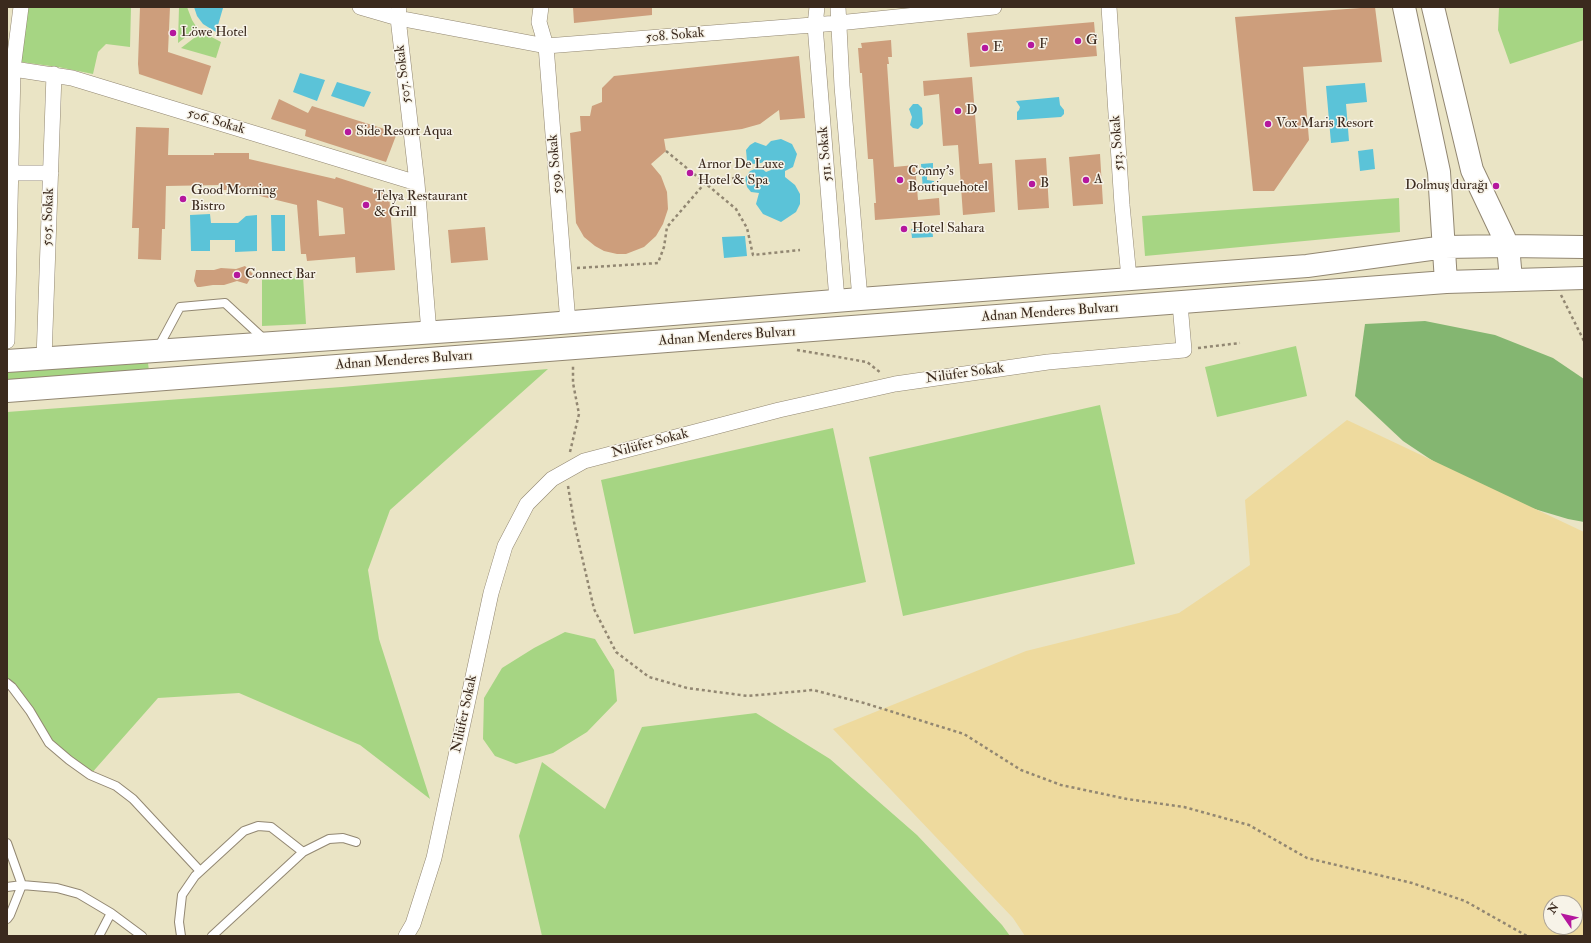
<!DOCTYPE html>
<meta charset="utf-8">
<style>
body{margin:0}
#map{position:relative;width:1591px;height:943px;overflow:hidden;background:#eae4c5;font-family:"IM FELL Double Pica",serif}
canvas{display:block}
.frame{position:absolute;inset:0;border:8px solid #3b2a1e;pointer-events:none}
.north{position:absolute;left:1543px;top:895px;width:40px;height:40px;box-sizing:border-box;background:#f7f3e8;border:1px solid #aca397;border-radius:50%;rotate:304deg;font-size:11px;font-weight:700;line-height:16px;text-align:center;color:#3b2a1e}
.north::after{content:'';display:block;margin:auto;width:14px;height:18px;background:#b5179e;clip-path:polygon(50% 0,100% 100%,50% 72%,0 100%)}
</style>
<div id="map">
<canvas width="1591" height="943"></canvas>
<div class="frame"></div>
<div class="north">N</div>
</div>
<script>
const context = document.querySelector('canvas').getContext('2d');
context.lineJoin = 'round';
function fill(path, color) {
  context.fillStyle = color;
  context.fill(path, 'evenodd');
}
function poly(rows) {
  const path = new Path2D();
  for (const r of rows) {
    path.moveTo(r[0], r[1]);
    for (let i = 2; i < r.length; i += 2) path.lineTo(r[i], r[i + 1]);
  }
  return path;
}
function stroke(path, color, width, dash) {
  context.strokeStyle = color;
  context.lineWidth = width;
  context.lineCap = dash ? 'butt' : 'round';
  context.setLineDash(dash || []);
  context.stroke(path);
}
function write(font, color, halo, rows, align = 'center') {
  context.font = font + ' "IM FELL Double Pica",serif';
  context.lineWidth = 3;
  context.setLineDash([]);
  context.textBaseline = 'middle';
  context.strokeStyle = halo;
  context.fillStyle = color;
  for (const [text, x, y, turn = 0] of rows) {
    context.save();
    context.translate(x, y);
    context.rotate((+turn || 0) * Math.PI / 180);
    context.textAlign = isNaN(turn) ? turn : align;
    if (halo) context.strokeText(text, 0, 0);
    context.fillText(text, 0, 0);
    context.restore();
  }
}
fill(poly([
 [28,7,131,7,130,47,106,44,98,52,93,74,58,67,21,62],
 [179,7,187,7,192,20,197,28,178,43],
 [1499,7,1584,7,1584,40,1510,64,1498,30],
 [202,32,221,42,216,58,181,48],
 [1399,198,1400,232,1145,256,1142,216],
 [303,276,306,324,262,326,262,279],
 [1296,346,1307,396,1217,417,1205,367],
 [148,363,149,371,7,381,7,372],
 [548,369,390,510,368,570,379,639,430,799,360,745,239,693,158,698,90,775,49,743,7,683,7,412,342,387],
 [1100,405,1135,564,903,616,869,457],
 [833,428,866,582,634,634,601,480],
 [565,632,595,639,614,670,617,701,587,732,553,753,516,764,495,756,483,739,484,698,502,668,534,648],
 [756,713,830,759,917,835,1002,925,1010,936,542,936,519,836,542,762,605,809,642,727]
]), '#a6d583');
fill(poly([
 [1425,321,1495,335,1553,358,1584,379,1584,522,1568,519,1481,493,1403,441,1355,396,1365,324]
]), '#84b671');
fill(poly([
 [1347,420,1584,532,1584,936,1025,936,1013,918,833,729,1026,651,1179,613,1250,565,1245,500],
 [1551,903,1575,903,1575,927,1551,927]
]), '#eeda9e');
fill(poly([
 [194,7,220,7,223,8,216,32,203,24,197,16],
 [300,73,325,80,317,101,293,92],
 [337,82,371,92,364,107,331,96],
 [1365,83,1367,102,1346,104,1349,141,1331,143,1326,86],
 [1059,97,1060,105,1064,110,1064,114,1061,117,1017,120,1017,112,1019,110,1020,107,1016,101],
 [913,104,918,104,922,108,923,124,918,129,913,128,910,125,912,117,909,109],
 [781,139,792,144,797,154,793,167,785,171,785,177,795,185,800,194,800,204,796,212,781,222,763,214,756,204,759,193,751,192,747,187,745,178,750,171,760,167,766,172,771,170,773,165,767,160,761,163,752,164,747,161,746,150,750,145,755,142,766,146,771,141],
 [1373,149,1375,169,1360,171,1358,151],
 [933,163,933,171,928,171,927,173,927,180,934,181,934,189,923,190,921,164],
 [210,214,211,223,238,223,246,216,257,215,257,251,235,252,235,240,210,240,210,251,191,251,190,215],
 [271,215,285,215,285,251,272,251],
 [932,227,933,237,912,238,911,229],
 [745,236,747,256,724,258,722,237]
]), '#5bc3d8');
fill(poly([
 [140,7,170,7,168,52,211,66,202,95,139,74,138,64],
 [573,7,652,7,652,15,574,23],
 [1375,7,1382,62,1303,67,1309,140,1274,191,1253,191,1235,17],
 [1094,22,1097,56,970,67,967,33],
 [891,40,892,57,888,57,889,64,887,64,894,167,915,165,918,200,939,198,940,215,875,220,874,203,876,203,873,159,868,159,862,73,860,73,858,48,862,48,861,43],
 [799,56,805,118,780,120,779,110,760,124,742,129,664,139,666,151,651,164,661,176,667,192,668,209,663,224,656,236,644,247,626,254,617,254,604,251,595,246,584,237,576,223,570,133,581,131,580,116,590,116,592,106,602,102,602,88,614,76],
 [972,77,979,164,992,163,995,212,963,215,958,145,943,146,939,94,924,96,923,81],
 [279,99,308,113,312,106,397,133,386,162,305,136,306,130,271,119],
 [136,127,169,128,168,155,214,155,214,153,249,153,249,159,335,179,336,177,389,194,395,270,356,273,355,257,307,261,306,254,301,254,297,205,256,195,257,190,221,190,221,185,166,186,165,229,162,229,161,260,138,259,139,228,132,228],
 [317,200,343,208,345,234,319,236],
 [1100,154,1103,204,1073,206,1069,157],
 [1046,158,1049,208,1018,210,1015,160],
 [485,227,488,260,451,263,448,230],
 [245,266,253,274,247,284,237,281,224,285,213,285,200,287,197,287,194,281,196,270,214,270,221,268,236,269]
]), '#cd9e7c');
const service = poly([
 [158,348,180,307,225,303,265,340],
 [7,683,12,687,30,711,49,743,69,760,90,775,116,786,133,799,200,871],
 [7,843,22,885,10,915,7,919],
 [7,887,22,885,57,888,79,894,111,913,142,936],
 [99,936,111,913],
 [181,936,179,922,182,895,195,876,244,831,258,826,271,827,303,852],
 [212,936,303,852,329,839,343,838,356,842]
]);
const minor = poly([
 [360,7,398,18,546,46,838,23,994,7],
 [399,7,398,18,417,183,429,333],
 [541,7,539,22,546,46,568,323],
 [817,7,815,25,837,300],
 [838,7,842,86,860,299],
 [1109,7,1122,205,1129,278],
 [7,68,72,78,417,183],
 [11,173,51,173],
 [7,341,13,69,21,7],
 [44,359,54,74],
 [406,936,413,924,434,858,491,593,505,546,527,504,552,479,584,461,779,410,895,384,1048,362,1184,350,1180,304]
]);
const secondary = poly([
 [1404,7,1439,172,1446,282],
 [1433,7,1472,170,1508,246,1511,279],
 [7,361,510,327,860,299,1307,266,1445,247,1508,246,1584,247],
 [7,391,1446,282,1584,278]
]);
stroke(service, '#928772', 10);
stroke(minor, '#928772', 16);
stroke(secondary, '#928772', 24);
stroke(poly([
 [666,151,705,183,736,209,747,228,753,255,800,250],
 [577,268,658,263,664,247,667,227,705,183,735,178],
 [1561,295,1584,341],
 [1198,348,1240,343],
 [797,350,867,362,881,373],
 [570,452,579,414,573,383,573,365],
 [568,486,574,522,594,609,616,652,649,677,687,688,748,696,813,690,864,703,964,734,1021,770,1061,785,1127,799,1184,807,1249,825,1307,858,1412,883,1465,901,1527,936]
]), '#928772', 2.5, [3, 3]);
stroke(service, '#fff', 8);
stroke(minor, '#fff', 15);
stroke(secondary, '#fff', 22);
for (const [x, y, r, color] of [
 [173,33,4,"#b5179e"],
 [1078,41,4,"#b5179e"],
 [1031,45,4,"#b5179e"],
 [985,48,4,"#b5179e"],
 [958,111,4,"#b5179e"],
 [1268,124,4,"#b5179e"],
 [348,132,4,"#b5179e"],
 [690,173,4,"#b5179e"],
 [900,180,4,"#b5179e"],
 [1086,180,4,"#b5179e"],
 [1032,184,4,"#b5179e"],
 [1496,186,4,"#b5179e"],
 [183,199,4,"#b5179e"],
 [366,205,4,"#b5179e"],
 [904,229,4,"#b5179e"],
 [237,275,4,"#b5179e"]
]) {
  const dot = new Path2D();
  dot.arc(x, y, r, 0, 2 * Math.PI);
  context.fillStyle = color;
  context.fill(dot);
  stroke(dot, '#f7f3e8', 1.5);
}
write('14px', '#3b2a1e', '#f7f3e8', [
 ["Löwe Hotel",181,33],
 ["G",1086,41],
 ["F",1039,45],
 ["E",993,48],
 ["D",966,111],
 ["Vox Maris Resort",1276,124],
 ["Side Resort Aqua",356,132],
 ["Arnor De Luxe",698,165],
 ["Hotel & Spa",698,181],
 ["Conny's",908,172],
 ["Boutiquehotel",908,188],
 ["A",1094,180],
 ["B",1040,184],
 ["Dolmuş durağı",1488,186,"right"],
 ["Good Morning",191,191],
 ["Bistro",191,207],
 ["Telya Restaurant",374,197],
 ["& Grill",374,213],
 ["Hotel Sahara",912,229],
 ["Connect Bar",245,275]
], 'left');
write('14px', '#3b2a1e', '#f7f3e8', [
 ["508. Sokak",675,36,-5],
 ["507. Sokak",404,74,-97],
 ["506. Sokak",216,122,17],
 ["513. Sokak",1118,143,-94],
 ["511. Sokak",826,154,-95],
 ["509. Sokak",556,164,-95],
 ["505. Sokak",49,217,-88],
 ["Adnan Menderes Bulvarı",1050,313,-4],
 ["Adnan Menderes Bulvarı",727,337,-4],
 ["Adnan Menderes Bulvarı",404,361,-4],
 ["Nilüfer Sokak",965,374,-8],
 ["Nilüfer Sokak",650,444,-15],
 ["Nilüfer Sokak",465,714,-78]
]);
</script>
